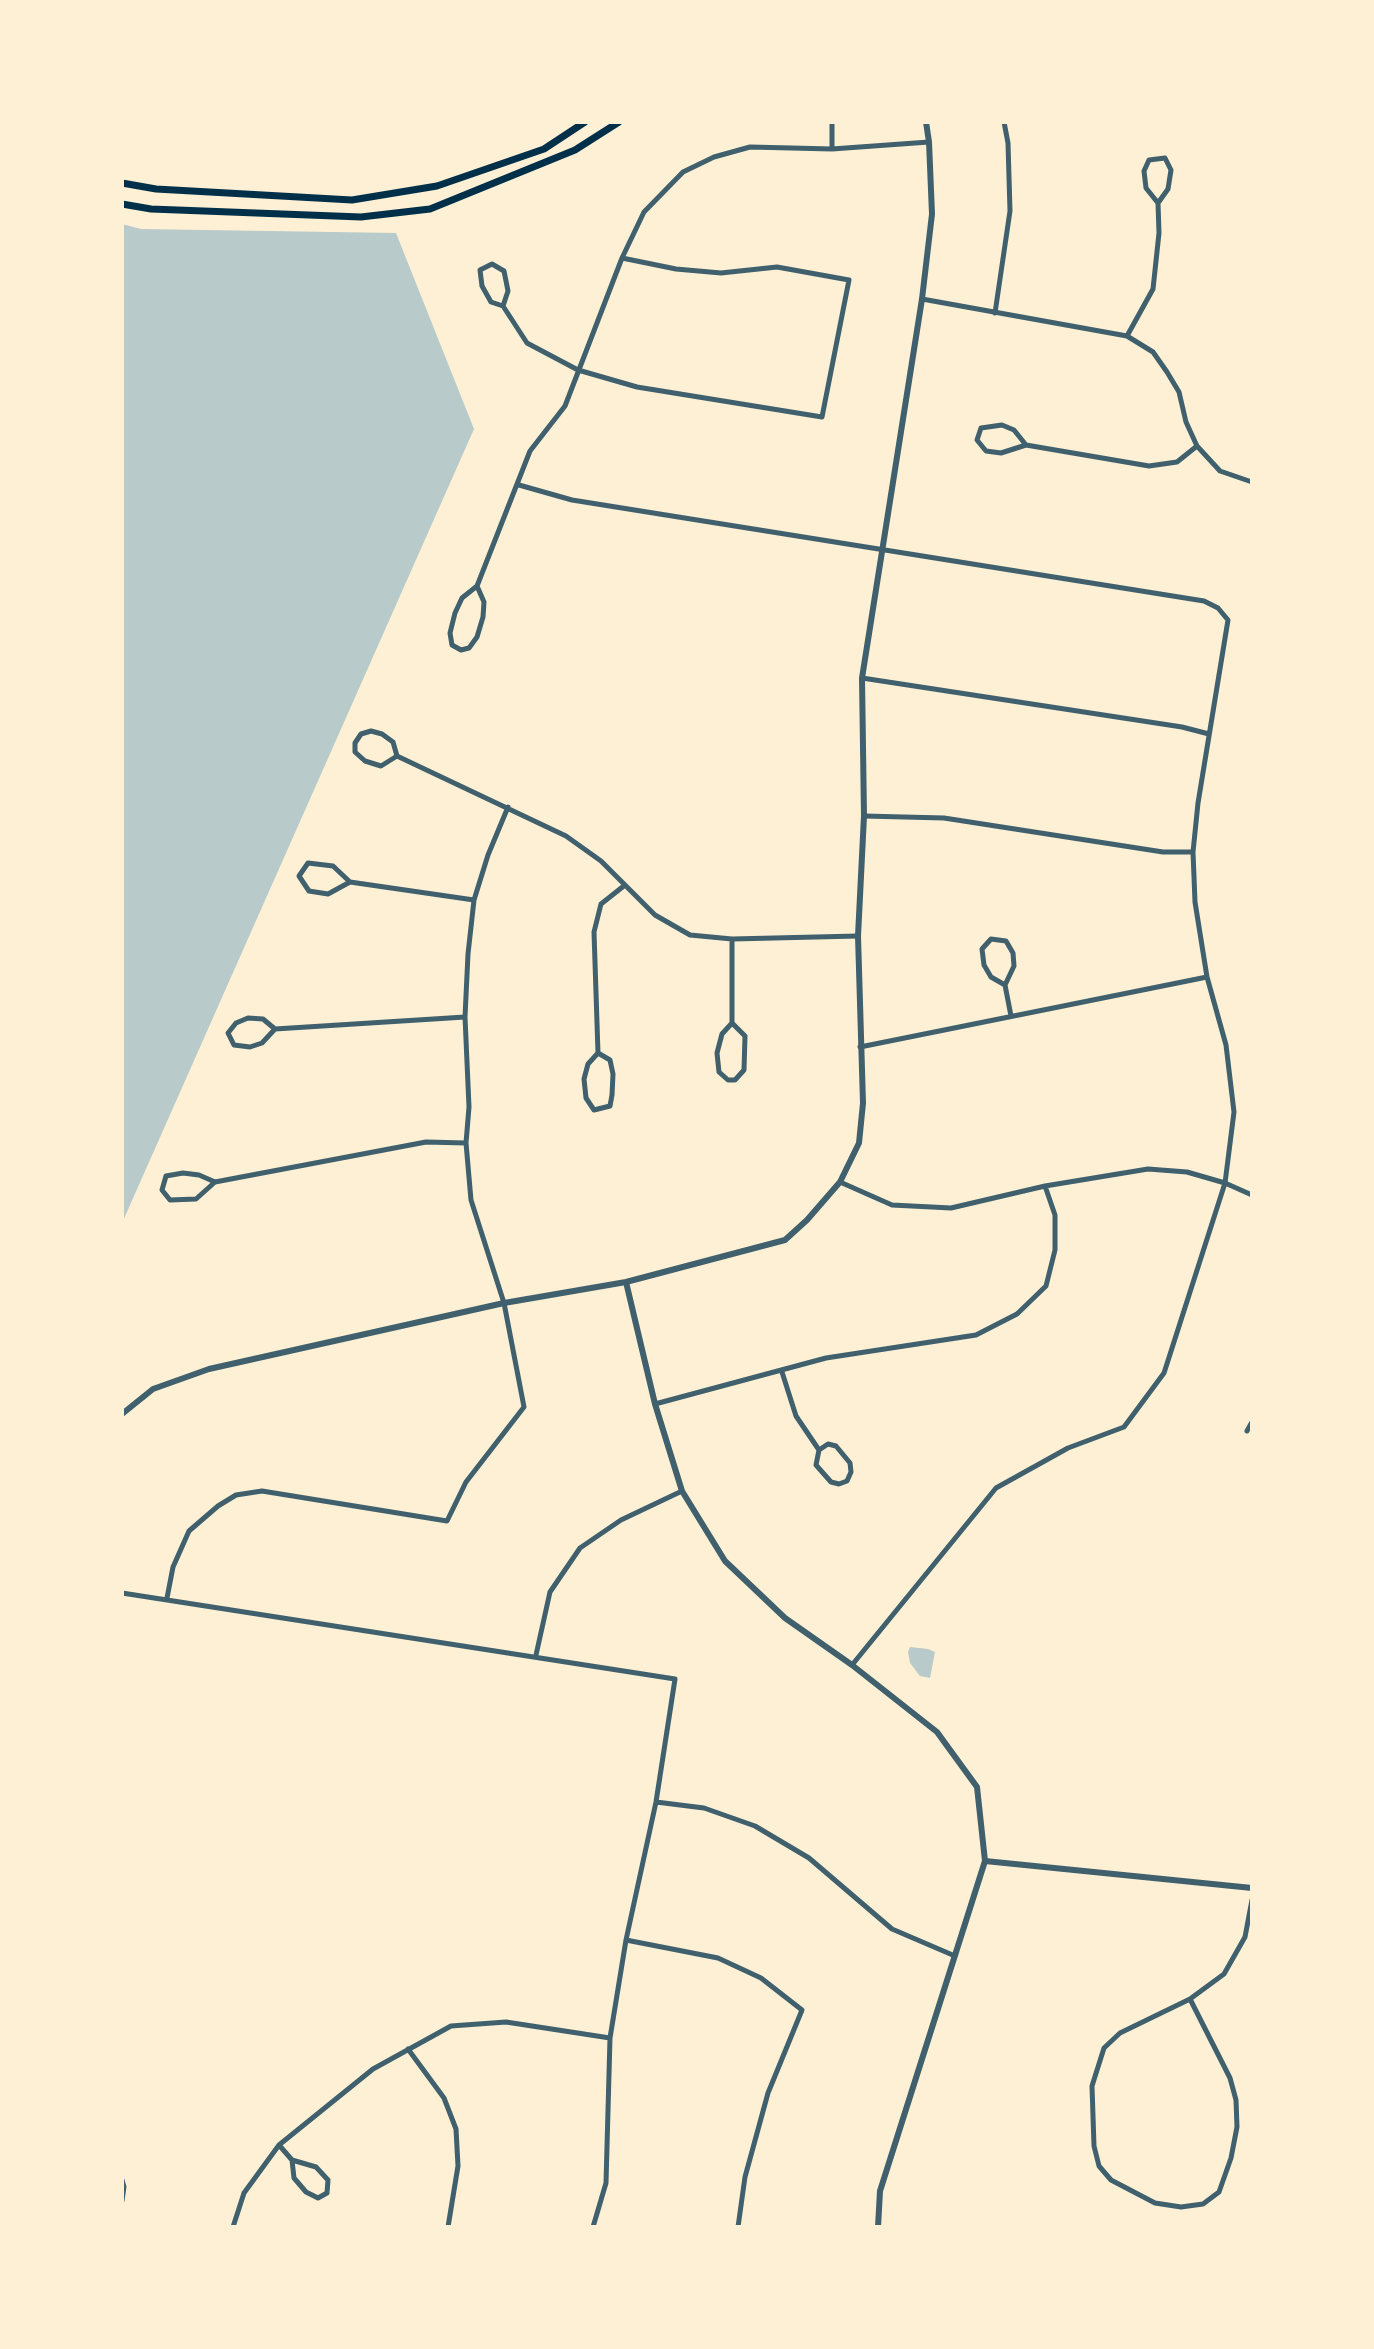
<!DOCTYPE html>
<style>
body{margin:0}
#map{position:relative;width:1374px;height:2349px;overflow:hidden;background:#fdf0d5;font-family:Lato,sans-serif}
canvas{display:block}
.frame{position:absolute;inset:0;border:124px solid #fdf0d5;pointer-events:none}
</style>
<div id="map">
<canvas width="1374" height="2349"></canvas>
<div class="frame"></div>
</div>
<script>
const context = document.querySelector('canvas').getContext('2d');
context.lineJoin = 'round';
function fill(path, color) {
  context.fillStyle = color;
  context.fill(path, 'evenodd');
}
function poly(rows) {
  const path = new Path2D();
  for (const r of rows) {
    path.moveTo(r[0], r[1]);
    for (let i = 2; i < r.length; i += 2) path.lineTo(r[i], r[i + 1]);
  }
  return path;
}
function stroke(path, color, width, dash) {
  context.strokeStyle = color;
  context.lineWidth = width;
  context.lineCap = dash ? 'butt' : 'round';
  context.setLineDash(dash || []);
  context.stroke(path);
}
fill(poly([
 [122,224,141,229,396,233,474,429,122,1223],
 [910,1647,928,1649,935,1652,930,1678,920,1676,910,1663,908,1652]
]), '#b9caca');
stroke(poly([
 [832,149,832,122],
 [922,299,1127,336,1153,352,1167,372,1179,392,1186,422,1197,446,1220,471,1252,482],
 [503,306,508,291,504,271,492,264,480,270,482,286,491,302,503,306,527,343,578,370,637,387,822,417,849,280,777,267,721,273,676,269,622,258],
 [995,313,1010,211,1008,143,1004,122],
 [1127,336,1153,289,1159,233,1158,203,1146,188,1144,171,1149,160,1165,158,1171,170,1168,189,1158,203],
 [1026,445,1014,430,1002,425,981,428,977,440,986,451,1001,453,1026,445,1149,466,1177,462,1197,446],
 [519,485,572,500,1204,601,1218,608,1228,620,1198,803,1193,852,1195,902,1207,977,1226,1045,1234,1112,1225,1183,1164,1373,1124,1427,1068,1448,996,1488,852,1665],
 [477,586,484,602,483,617,477,637,469,648,461,650,452,645,450,633,455,613,462,598,477,586,530,451,565,406,622,258,644,212,683,172,714,157,750,147,832,149,929,142],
 [862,678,1182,727,1209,734],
 [397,756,381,766,365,761,355,752,355,743,361,734,371,731,382,734,393,742,397,756,566,836,601,861,655,915,690,935,732,939,858,936],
 [864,816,944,818,1163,852,1193,852],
 [350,882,328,894,309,891,299,876,308,863,333,866,350,882,474,900],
 [732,940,732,1023,722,1034,717,1053,719,1072,728,1080,735,1080,744,1070,745,1036,732,1023],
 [1005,985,991,977,984,965,982,949,991,939,1006,941,1013,953,1014,966,1005,985,1011,1016],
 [275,1029,262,1043,250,1047,234,1045,228,1033,236,1023,248,1018,263,1019,275,1029,465,1017],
 [860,1047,1207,977],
 [598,1053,610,1060,613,1074,612,1095,610,1106,594,1110,586,1098,584,1079,588,1064,598,1053,594,932,601,904,625,885],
 [215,1182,196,1199,170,1200,162,1190,166,1176,183,1173,199,1175,215,1182,426,1142,466,1143],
 [840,1182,892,1205,951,1208,1045,1186,1148,1169,1187,1172,1225,1183,1252,1195],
 [782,1372,796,1416,819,1450,816,1465,831,1482,839,1484,847,1481,851,1472,850,1463,836,1446,828,1444,819,1450],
 [655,1404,826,1358,976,1335,1017,1314,1046,1286,1055,1250,1055,1215,1045,1186],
 [1247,1431,1252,1422],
 [122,1593,675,1679,656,1802,626,1940,610,2038,606,2183,593,2227],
 [167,1598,173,1567,189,1531,218,1506,236,1495,262,1491,447,1521,466,1482,524,1407,504,1303,471,1200,466,1143,469,1107,465,1017,468,954,474,900,488,855,508,807],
 [536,1655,550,1592,580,1548,621,1520,682,1491],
 [656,1802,704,1808,755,1826,809,1858,892,1929,955,1956],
 [626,1940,718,1958,761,1978,802,2010,768,2093,745,2177,738,2227],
 [1190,1999,1230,2078,1236,2100,1237,2127,1231,2158,1219,2192,1203,2204,1181,2207,1155,2203,1111,2180,1099,2166,1094,2146,1092,2086,1104,2048,1120,2033,1190,1999],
 [1190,1999,1224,1974,1245,1937,1252,1900],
 [408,2049,444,2098,456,2129,458,2166,448,2227],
 [279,2145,292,2160],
 [292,2160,316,2167,328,2180,327,2193,318,2198,306,2192,294,2178,292,2160],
 [122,2180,124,2187,122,2201],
 [233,2227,244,2193,279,2145,373,2069,451,2026,506,2022,610,2038]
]), '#3f606c', 5);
stroke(poly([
 [626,1282,655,1404,682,1491,725,1561,785,1618,852,1665,937,1732,977,1787,985,1861,880,2191,878,2227],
 [122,1414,153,1389,209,1369,504,1303,626,1282,785,1240,807,1220,840,1182,859,1143,863,1103,858,936,864,816,862,678,922,299,932,214,929,142,926,122],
 [985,1861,1252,1888]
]), '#3f606c', 6);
stroke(poly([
 [122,183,156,189,352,200,437,186,544,149,585,122],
 [122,204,151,209,361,217,430,209,575,150,619,122]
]), '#003049', 7);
</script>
